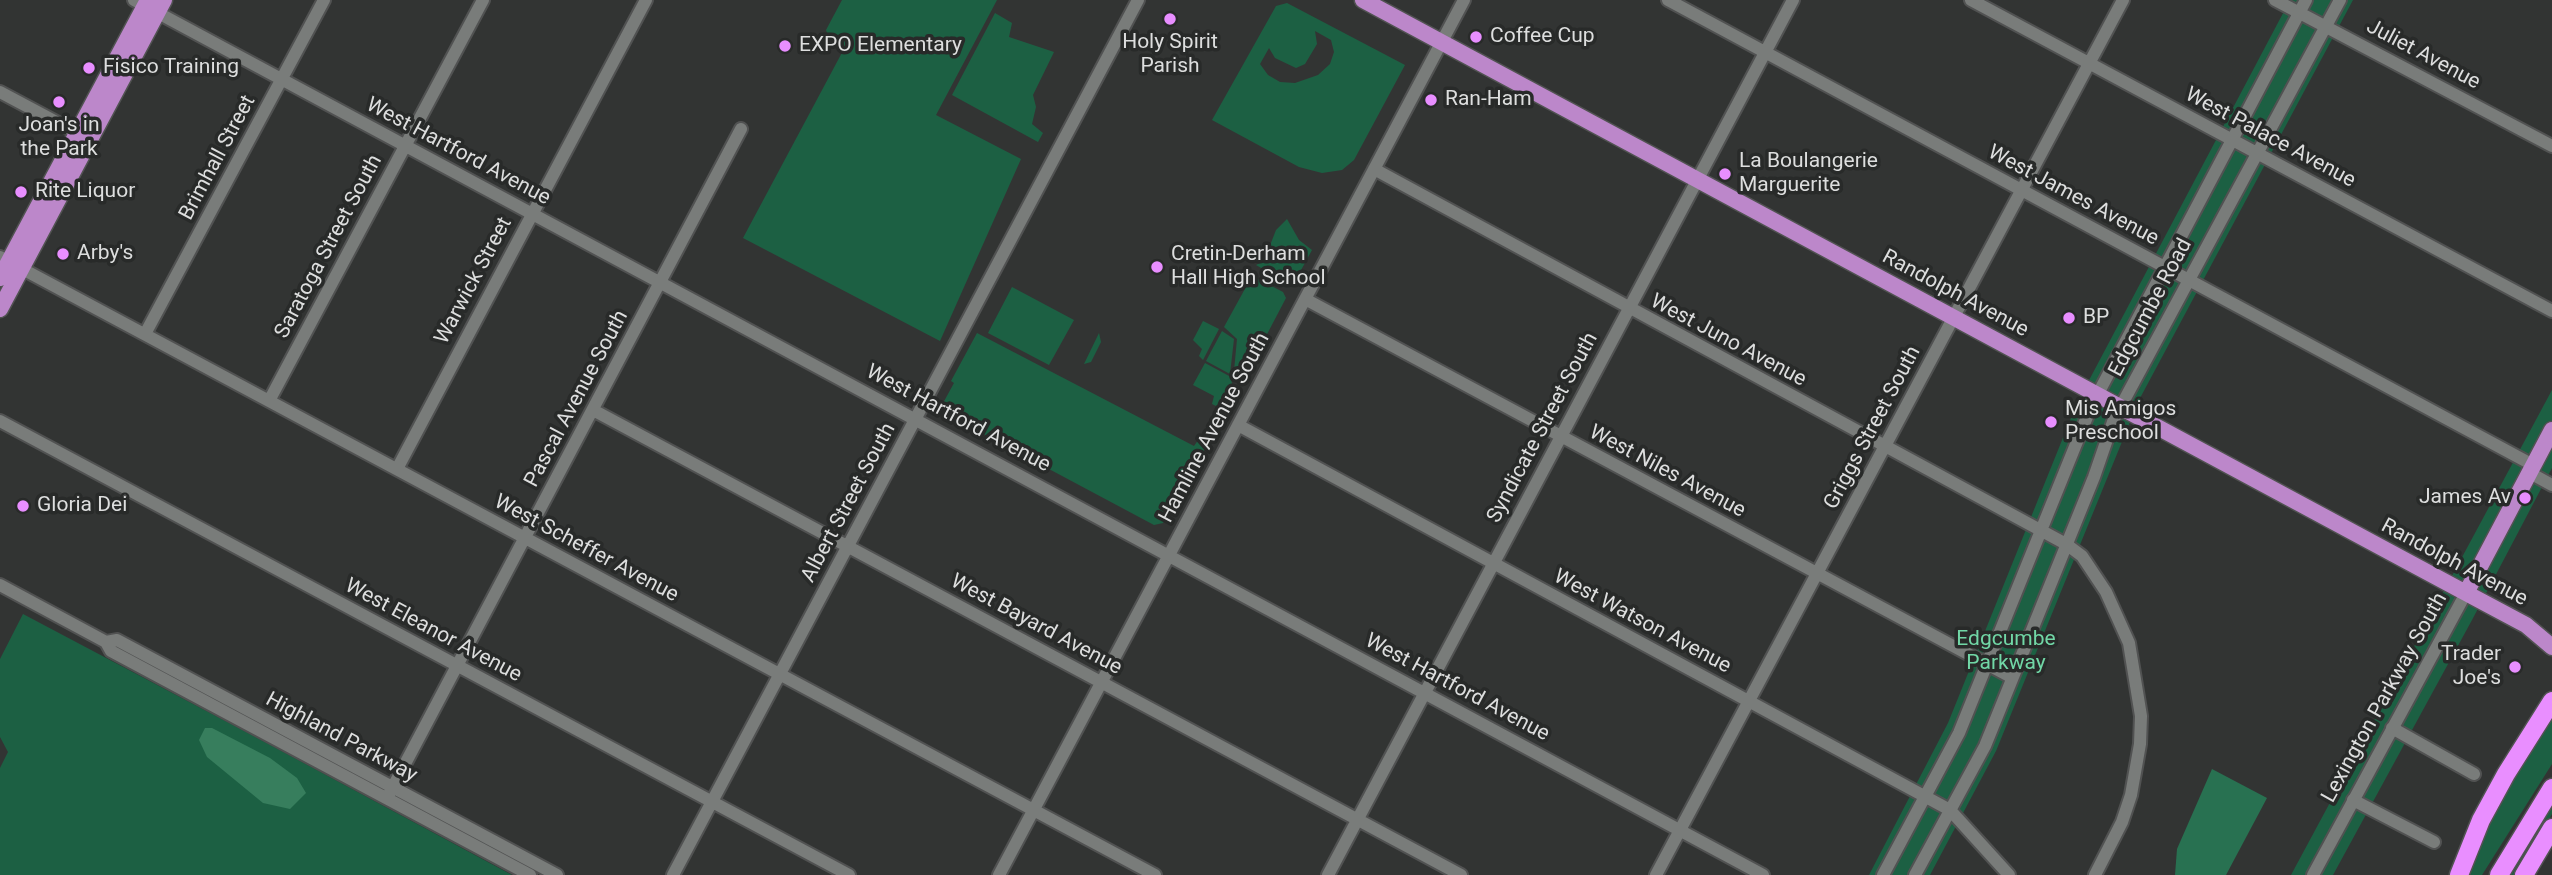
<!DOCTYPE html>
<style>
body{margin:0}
canvas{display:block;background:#323433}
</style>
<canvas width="2552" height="875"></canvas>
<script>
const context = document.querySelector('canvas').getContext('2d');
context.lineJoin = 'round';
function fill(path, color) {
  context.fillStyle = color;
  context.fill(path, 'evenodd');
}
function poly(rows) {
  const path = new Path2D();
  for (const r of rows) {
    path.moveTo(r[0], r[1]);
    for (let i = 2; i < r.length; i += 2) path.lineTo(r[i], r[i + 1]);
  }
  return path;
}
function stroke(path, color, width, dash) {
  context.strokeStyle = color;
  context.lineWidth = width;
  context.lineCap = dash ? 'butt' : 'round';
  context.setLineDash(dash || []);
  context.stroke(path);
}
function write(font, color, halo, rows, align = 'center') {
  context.font = font + ' Roboto,sans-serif';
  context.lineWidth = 7;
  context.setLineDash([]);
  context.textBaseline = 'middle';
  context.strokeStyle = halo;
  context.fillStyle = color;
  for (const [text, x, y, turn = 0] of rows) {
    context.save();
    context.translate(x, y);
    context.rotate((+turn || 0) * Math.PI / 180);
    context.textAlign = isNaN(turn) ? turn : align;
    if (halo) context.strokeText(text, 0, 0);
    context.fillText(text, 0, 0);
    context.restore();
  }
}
fill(poly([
 [842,0,997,0,936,115,1021,159,940,341,743,238,845,47,829,38,826,30],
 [2290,0,2353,0,2139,400,1996,751,1930,875,1869,875,1948,723,2077,403],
 [1287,3,1405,65,1354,160,1342,170,1322,173,1299,167,1212,120,1276,6],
 [1315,31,1331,40,1334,52,1330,64,1318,75,1295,83,1280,82,1268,75,1260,64,1269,48,1275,58,1296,68,1305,64,1317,44],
 [995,13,1012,23,1009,37,1054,52,1033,95,1036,107,1032,124,1043,133,1038,142,952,95],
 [1287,219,1299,240,1312,250,1294,283,1289,284,1256,265,1264,261,1276,230],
 [1252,276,1283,292,1286,298,1243,380,1234,371,1237,339,1224,327],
 [1012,287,1074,320,1049,365,988,333],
 [1203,321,1219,329,1203,360,1199,356,1202,349,1193,340],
 [1222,331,1234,339,1230,374,1206,361],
 [977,333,1194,446,1211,422,1220,422,1163,523,1154,525,944,413,942,405,954,383,951,381],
 [1099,333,1101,342,1091,362,1084,364],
 [1205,363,1231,377,1234,397,1226,411,1212,404,1214,396,1193,385],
 [2552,390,2552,468,2472,620,2333,875,2291,875],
 [23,614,248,733,512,875,0,875,0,768,8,752,0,737,0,659],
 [2552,708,2552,764,2482,875,2463,875,2474,845],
 [2552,807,2552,814,2515,875,2511,875]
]), '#1c6043');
fill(poly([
 [2212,769,2267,798,2226,875,2175,875,2177,849]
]), '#287151');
fill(poly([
 [205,728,212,728,270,758,297,778,306,793,290,809,263,803,207,757,199,740]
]), '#377e5d');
const minor = poly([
 [134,0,1763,875],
 [1668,0,2533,465],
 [1971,0,2552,311],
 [2275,0,2552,146],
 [0,92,77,133],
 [1374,169,2066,544,2082,556,2106,592,2129,643,2141,716,2140,744,2131,795,2122,822,2095,875],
 [0,257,1155,875],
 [1305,299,2011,677],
 [145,334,324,0],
 [269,401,483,0],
 [593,410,1461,875],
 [0,421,849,875],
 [1238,425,1950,810,2009,875],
 [397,469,646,0],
 [2530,473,2552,485],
 [0,585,106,642,111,651,530,875],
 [106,642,117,640,557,875],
 [2392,728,2474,774],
 [387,798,741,129],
 [2353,800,2434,842],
 [673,875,1138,0],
 [999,875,1464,0],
 [1328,875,1793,0],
 [1656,875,2123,0],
 [1883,875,1959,733,2091,407,2306,0],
 [1915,875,1985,746,2094,477,2114,419,2340,0],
 [2313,875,2466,593]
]);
const major = poly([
 [1363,0,2466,593,2526,625,2552,647],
 [0,278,148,0],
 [0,309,164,0],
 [2466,593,2552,430]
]);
const highway = poly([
 [2459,875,2481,820,2506,774,2552,701],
 [2499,875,2552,788],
 [2524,875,2552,828]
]);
stroke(minor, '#515252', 16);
stroke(major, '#515252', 19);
stroke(highway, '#515252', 21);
stroke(minor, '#797c7a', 12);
stroke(major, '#bc87ca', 16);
stroke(highway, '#e98eff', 18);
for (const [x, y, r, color] of [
 [1170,19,7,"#e88eff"],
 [1476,37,7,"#e88eff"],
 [785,46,7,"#e88eff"],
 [89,68,7,"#e88eff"],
 [1431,100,7,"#e88eff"],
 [59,102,7,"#e88eff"],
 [1725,174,7,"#e88eff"],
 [21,192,7,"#e88eff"],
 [63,254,7,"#e88eff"],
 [1157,267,7,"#e88eff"],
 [2069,318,7,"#e88eff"],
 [2051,422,7,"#e88eff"],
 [2525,498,7,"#e88eff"],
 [23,506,7,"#e88eff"],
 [2515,667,7,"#e88eff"]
]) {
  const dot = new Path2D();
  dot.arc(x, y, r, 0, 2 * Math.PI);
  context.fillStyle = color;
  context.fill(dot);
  stroke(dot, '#282a29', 2.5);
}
write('21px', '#dddede', '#282a29', [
 ["Coffee Cup",1490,37],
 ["Holy Spirit",1170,43,"center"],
 ["Parish",1170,67,"center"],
 ["EXPO Elementary",799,46],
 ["Fisico Training",103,68],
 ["Ran-Ham",1445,100],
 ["Joan's in",59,126,"center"],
 ["the Park",59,150,"center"],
 ["La Boulangerie",1739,162],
 ["Marguerite",1739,186],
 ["Rite Liquor",35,192],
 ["Arby's",77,254],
 ["Cretin-Derham",1171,255],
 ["Hall High School",1171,279],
 ["BP",2083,318],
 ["Mis Amigos",2065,410],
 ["Preschool",2065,434],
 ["James Av",2511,498,"right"],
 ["Gloria Dei",37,506],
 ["Trader",2501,655,"right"],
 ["Joe's",2501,679,"right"]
], 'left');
write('21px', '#dddede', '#282a29', [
 ["Juliet Avenue",2423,55,28],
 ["West Palace Avenue",2270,138,28],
 ["West Hartford Avenue",458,152,28],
 ["Brimhall Street",218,158,-62],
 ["West James Avenue",2073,196,28],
 ["Saratoga Street South",329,247,-62],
 ["Warwick Street",474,281,-62],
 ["Randolph Avenue",1955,294,28],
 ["Edgcumbe Road",2151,308,-62],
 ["West Juno Avenue",1728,341,28],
 ["Pascal Avenue South",577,399,-62],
 ["West Hartford Avenue",958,419,28],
 ["Hamline Avenue South",1215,428,-62],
 ["Syndicate Street South",1543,428,-62],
 ["Griggs Street South",1873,428,-62],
 ["West Niles Avenue",1667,472,28],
 ["Albert Street South",849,503,-62],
 ["West Scheffer Avenue",586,549,28],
 ["Randolph Avenue",2454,563,28],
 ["West Watson Avenue",1642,622,28],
 ["West Bayard Avenue",1036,625,28],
 ["West Eleanor Avenue",433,631,28],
 ["West Hartford Avenue",1457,688,28],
 ["Lexington Parkway South",2385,698,-61],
 ["Highland Parkway",341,738,28]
]);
write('21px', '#71d7a6', '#282a29', [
 ["Edgcumbe",2006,640],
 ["Parkway",2006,664]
]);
</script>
